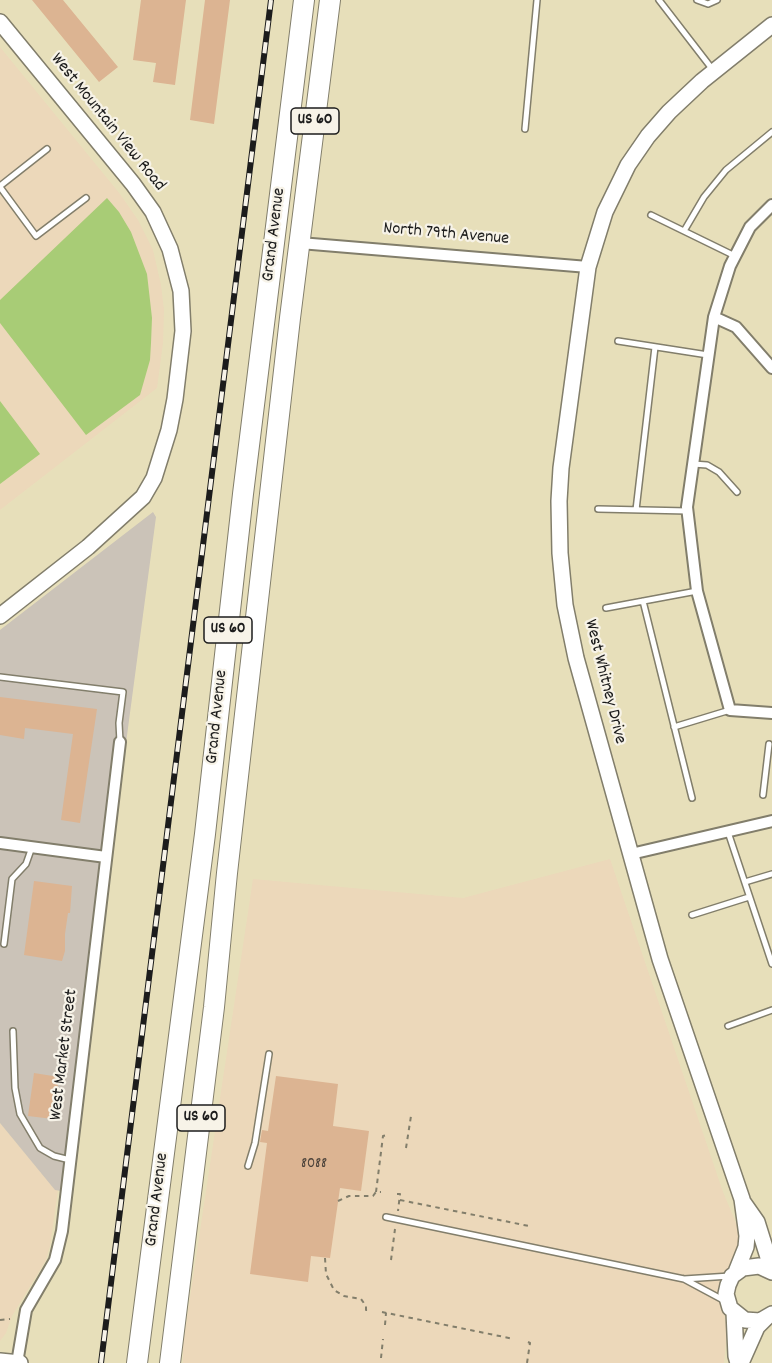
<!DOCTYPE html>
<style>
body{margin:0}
canvas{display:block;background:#e7dfba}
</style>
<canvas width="772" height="1363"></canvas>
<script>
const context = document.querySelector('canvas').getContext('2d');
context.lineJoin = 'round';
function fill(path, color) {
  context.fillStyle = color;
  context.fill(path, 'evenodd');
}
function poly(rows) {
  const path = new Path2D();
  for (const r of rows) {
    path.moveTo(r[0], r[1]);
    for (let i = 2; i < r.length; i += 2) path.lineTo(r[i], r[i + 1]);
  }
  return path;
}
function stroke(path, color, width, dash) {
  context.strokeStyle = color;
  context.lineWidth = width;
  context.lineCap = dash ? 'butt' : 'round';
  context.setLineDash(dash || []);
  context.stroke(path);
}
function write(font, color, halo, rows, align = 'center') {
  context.font = font + ' Dekko,sans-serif';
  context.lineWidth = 4.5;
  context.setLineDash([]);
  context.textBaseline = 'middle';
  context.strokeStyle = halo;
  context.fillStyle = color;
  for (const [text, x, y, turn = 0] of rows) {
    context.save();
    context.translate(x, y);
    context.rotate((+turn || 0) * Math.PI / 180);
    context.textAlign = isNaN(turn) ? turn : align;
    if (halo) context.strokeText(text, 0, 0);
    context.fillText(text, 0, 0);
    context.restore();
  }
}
fill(poly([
 [0,47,120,194,138,220,153,250,161,285,164,310,163,343,157,388,0,510],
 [610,859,723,1192,739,1230,738,1253,724,1310,727,1331,724,1363,183,1363,183,1344,253,879,463,898],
 [0,1123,55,1189,58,1190,50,1246,46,1260,12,1316,6,1333,0,1341]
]), '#ecd8ba');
fill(poly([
 [153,512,156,517,126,743,73,1193,55,1190,0,1123,0,630]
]), '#cbc3b8');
fill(poly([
 [107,198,119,212,131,232,147,274,152,318,151,343,150,360,140,395,86,435,0,323,0,300],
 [0,401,40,454,0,484]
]), '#a8cc76');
fill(poly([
 [32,0,63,0,118,67,99,82],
 [141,0,186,0,175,85,153,82,156,63,133,60],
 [205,0,230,0,214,124,190,120],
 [0,697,97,709,80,823,61,820,73,734,25,728,24,739,0,735],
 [34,881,72,886,70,913,68,913,65,934,65,951,62,961,24,955],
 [34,1073,59,1077,53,1119,28,1116],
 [276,1076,338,1084,333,1126,369,1131,361,1191,340,1188,330,1258,311,1256,308,1282,250,1274,267,1143,260,1142,262,1130,268,1131]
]), '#dcb492');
const lane = poly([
 [659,0,713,70],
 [697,0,708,4,717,0],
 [525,129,537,0],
 [0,186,47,149],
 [0,187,36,236,86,198],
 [651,215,735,256],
 [684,231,704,197,726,170,772,132],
 [618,341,708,355],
 [693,464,707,465,719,472,737,492],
 [598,509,688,511],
 [636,510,655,347],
 [643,601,692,798],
 [606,608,697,591],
 [0,677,123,692,119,723,120,742],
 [674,727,730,710],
 [763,795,769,744],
 [728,832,772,964],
 [745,882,772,874],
 [692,915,749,897],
 [4,944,12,879,26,864,32,847],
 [728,1026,772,1010],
 [13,1031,15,1088,20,1114,40,1148,54,1156,70,1160],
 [248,1166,255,1143,269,1054],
 [386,1217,684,1279,730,1276],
 [684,1279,725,1301]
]);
const street = poly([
 [772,205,750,227,730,266,714,317,687,507,697,591,730,710,772,713],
 [300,243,588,267],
 [714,317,736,327,772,368],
 [0,843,106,857],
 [631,854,772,821],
 [17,1363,26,1310,55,1260,62,1231,120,742]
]);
const secondary = poly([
 [0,22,133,184,153,212,170,249,181,291,183,331,175,399,169,430,154,478,143,497,88,547,0,616],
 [743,1202,757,1222,772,1270],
 [736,1272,746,1247,747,1236,742,1199,660,959,576,658,565,605,560,553,559,501,561,468,588,267,605,212,628,165,648,136,669,112,702,81,772,25],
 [772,1272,759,1266,743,1268,732,1276,728,1285,726,1294,730,1308,745,1320,760,1321,772,1314],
 [734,1312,736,1356,738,1363],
 [0,1361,20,1363],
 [741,1363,757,1327,766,1318]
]);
const highway = poly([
 [137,1363,205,834,243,494,304,0],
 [170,1363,214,1007,227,873,290,318,330,0]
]);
stroke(lane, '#827e6b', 8);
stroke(street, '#827e6b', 14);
stroke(secondary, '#827e6b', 18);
stroke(highway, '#827e6b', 22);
stroke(poly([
 [406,1148,411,1116],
 [376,1192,383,1136,387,1135],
 [397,1194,400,1194,398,1211],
 [400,1200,529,1226],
 [338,1201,349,1196,373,1196,376,1192,381,1192],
 [325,1258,326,1274,334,1290,344,1296,361,1299,366,1306,366,1310,368,1310],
 [391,1260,395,1229],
 [382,1312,514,1339],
 [0,1320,10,1319],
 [385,1325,386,1313],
 [381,1358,383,1339],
 [527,1363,530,1343,528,1342]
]), '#827e6b', 2, [4.5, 4.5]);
stroke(lane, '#fff', 5);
stroke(street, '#fff', 10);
stroke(secondary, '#fff', 15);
stroke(highway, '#fff', 20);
const rail = poly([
 [101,1363,271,0]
]);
stroke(rail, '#1c1c1c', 6);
stroke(rail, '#f7f3e8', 4, [11]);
write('15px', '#4c423a', null, [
 ["8088",314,1165]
]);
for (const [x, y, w] of [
 [315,121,48],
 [228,630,48],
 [201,1118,48]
]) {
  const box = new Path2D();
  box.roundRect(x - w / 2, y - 13, w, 26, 4.5);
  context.fillStyle = '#f7f3e8';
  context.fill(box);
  stroke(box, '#1c1c1c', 1.5);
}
write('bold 16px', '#1c1c1c', null, [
 ["US 60",315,121],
 ["US 60",228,630],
 ["US 60",201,1118]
]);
write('18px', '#1c1c1c', '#f7f3e8', [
 ["West Mountain View Road",107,123,51],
 ["Grand Avenue",275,235,-83],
 ["North 79th Avenue",446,235,5],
 ["West Whitney Drive",604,682,76],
 ["Grand Avenue",218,717,-84],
 ["West Market Street",65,1055,-83],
 ["Grand Avenue",158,1200,-83]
]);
</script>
